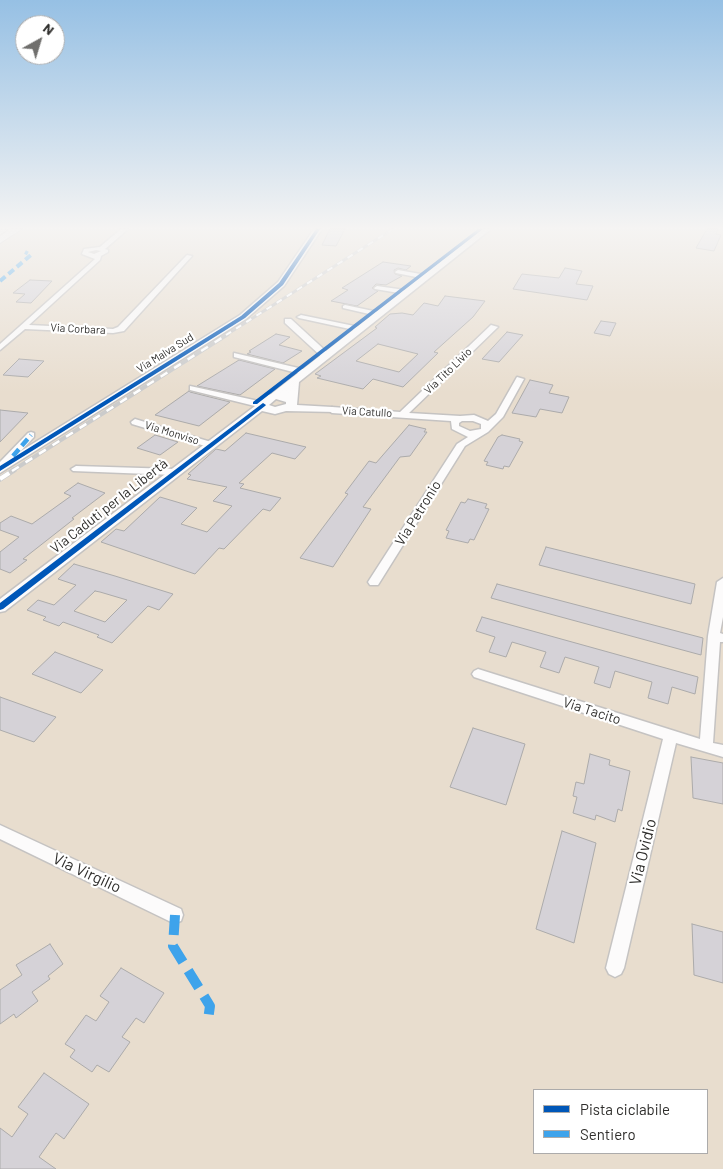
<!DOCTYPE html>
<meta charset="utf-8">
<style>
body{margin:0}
#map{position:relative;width:723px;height:1169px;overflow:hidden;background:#e9e7e5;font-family:Barlow,sans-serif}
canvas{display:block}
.legend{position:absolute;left:533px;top:1089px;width:175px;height:65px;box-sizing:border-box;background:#fff;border:1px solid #acabab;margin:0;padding:6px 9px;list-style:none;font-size:15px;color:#2f2e2c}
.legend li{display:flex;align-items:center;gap:10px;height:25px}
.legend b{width:25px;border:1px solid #acabab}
.north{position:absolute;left:15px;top:15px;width:50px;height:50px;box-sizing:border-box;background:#fff;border:1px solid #acabab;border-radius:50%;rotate:39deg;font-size:14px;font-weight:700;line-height:20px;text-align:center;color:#2f2e2c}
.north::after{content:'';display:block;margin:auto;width:18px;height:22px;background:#706f6d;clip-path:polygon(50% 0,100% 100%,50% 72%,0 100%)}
</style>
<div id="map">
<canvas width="723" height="1169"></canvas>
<ul class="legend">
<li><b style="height:6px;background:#0057b8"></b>Pista ciclabile</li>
<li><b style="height:6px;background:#3ea3eb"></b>Sentiero</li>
</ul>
<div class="north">N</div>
</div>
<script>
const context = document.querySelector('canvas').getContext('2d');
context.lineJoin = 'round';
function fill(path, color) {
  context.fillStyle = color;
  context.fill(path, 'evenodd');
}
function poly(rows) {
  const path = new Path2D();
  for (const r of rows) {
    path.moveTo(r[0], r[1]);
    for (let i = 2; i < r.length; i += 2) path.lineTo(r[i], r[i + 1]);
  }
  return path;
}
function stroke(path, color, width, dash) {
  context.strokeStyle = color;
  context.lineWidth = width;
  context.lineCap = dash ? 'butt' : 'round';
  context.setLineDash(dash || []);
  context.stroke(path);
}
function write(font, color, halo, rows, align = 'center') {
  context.font = font + ' Barlow,sans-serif';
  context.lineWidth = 4.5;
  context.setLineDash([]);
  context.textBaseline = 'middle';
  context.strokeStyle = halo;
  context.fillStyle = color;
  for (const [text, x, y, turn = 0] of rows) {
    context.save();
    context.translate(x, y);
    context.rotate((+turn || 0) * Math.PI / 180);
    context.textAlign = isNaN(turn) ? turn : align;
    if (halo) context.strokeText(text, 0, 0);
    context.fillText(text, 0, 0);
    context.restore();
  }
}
fill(poly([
 [20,229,723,229,723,1169,0,1169,0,242],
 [534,1090,707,1090,707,1153,534,1153]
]), '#e8ddce');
const building = poly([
 [330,229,345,229,336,246,322,245,330,229],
 [707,229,718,229,716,234,721,235,714,251,696,248,707,229],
 [383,262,411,266,406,270,398,268,394,270,395,274,402,276,386,285,376,284,372,288,378,291,357,306,331,301,348,290,342,288,383,262],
 [565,268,582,271,576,284,593,286,587,300,513,289,522,274,559,278,565,268],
 [30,280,52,281,31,303,16,302,25,294,13,293,30,280],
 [445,296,485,301,473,317,434,352,438,353,403,387,373,379,363,389,317,378,321,376,315,374,377,328,375,327,390,314,402,313,413,315,424,303,438,306,445,296],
 [378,344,418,354,399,372,356,361,378,344],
 [601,321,616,323,610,336,594,333,601,321],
 [507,332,523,335,499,362,482,359,507,332],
 [276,334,290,337,279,345,302,351,283,363,247,354,251,352,249,351,276,334],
 [19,359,44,361,28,377,3,375,19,359],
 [239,360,275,369,240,395,197,386,239,360],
 [530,380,553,385,549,393,569,397,562,413,540,409,536,417,512,413,530,380],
 [189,391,190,392,230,402,199,426,155,415,189,391],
 [0,410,28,413,0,442,0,410],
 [409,425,426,429,424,432,427,432,410,456,400,457,363,507,371,509,333,567,300,558,348,494,345,493,369,461,376,463,409,425],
 [246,433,306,447,295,459,272,453,239,483,244,484,240,488,281,498,270,511,263,509,224,549,219,548,195,574,101,542,116,529,124,531,160,497,197,508,181,524,207,532,232,506,213,501,227,487,187,479,191,475,188,474,216,449,225,451,246,433],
 [155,435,178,442,160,455,137,448,155,435],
 [502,435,520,439,519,441,523,442,509,467,504,466,503,469,486,465,488,462,484,461,498,437,502,435],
 [78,483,105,493,72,518,74,519,23,559,27,560,10,573,0,569,0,552,19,537,0,530,0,523,11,516,32,524,71,496,64,493,78,483],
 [468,499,487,504,485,508,489,509,474,540,470,539,468,543,446,538,449,531,446,530,461,502,465,503,468,499],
 [546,547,695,584,691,604,539,565,546,547],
 [74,564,115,576,173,594,159,610,148,606,112,643,97,637,99,635,63,622,59,626,43,620,46,617,27,610,38,600,54,605,76,585,58,579,74,564],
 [95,591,100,592,127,600,105,622,74,611,95,591],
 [497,584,703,638,701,655,491,598,497,584],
 [482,617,698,677,695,694,672,687,668,704,648,698,652,682,615,671,610,688,594,683,599,667,565,657,559,673,540,667,546,652,512,642,506,657,489,652,495,637,476,631,482,617],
 [55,652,103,670,81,693,32,674,55,652],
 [0,697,56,717,34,742,0,730,0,697],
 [473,728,525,744,506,805,450,787,473,728],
 [590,754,610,760,609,765,630,771,622,811,618,809,615,822,596,815,595,820,573,813,577,797,573,796,576,782,584,784,590,754],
 [691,757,723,763,723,804,693,798,691,757],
 [562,831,596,843,574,943,536,929,562,831],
 [692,924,723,932,723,983,694,975,692,924],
 [50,944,63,964,48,976,50,979,32,992,38,1001,16,1018,14,1014,0,1024,0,990,22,975,16,965,50,944],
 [121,968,164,993,144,1023,136,1018,122,1037,130,1042,109,1072,97,1065,92,1072,70,1057,75,1050,65,1044,86,1015,96,1021,109,1002,100,996,121,968],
 [44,1073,89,1104,64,1139,56,1133,39,1157,56,1169,0,1169,0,1128,12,1137,28,1114,18,1107,44,1073]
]);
fill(building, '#d5d2d7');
stroke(building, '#acabab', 1);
const minor = poly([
 [121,229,128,229,105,249,108,250,108,252,101,256,100,260,29,325,113,329,118,327,187,255,192,256,124,331,113,333,25,329,0,350,0,344,95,259,82,254,84,249,100,247,121,229],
 [96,250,101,251,94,254,88,252,96,250],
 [398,270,426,275,429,277,426,279,396,273,395,272,398,270],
 [377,286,405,290,408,292,405,294,375,289,374,288,377,286],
 [345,305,378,312,381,314,378,316,343,308,343,306,345,305],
 [301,315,359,327,363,329,359,331,299,318,297,317,301,315],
 [285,319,291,319,329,354,329,358,323,358,285,323,285,319],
 [491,325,498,327,409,413,460,416,474,415,488,421,496,414,517,377,524,379,503,417,488,432,465,446,378,585,370,585,368,582,457,444,468,437,452,429,451,421,332,413,328,410,332,407,400,412,491,325],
 [462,421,473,421,481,424,481,429,470,431,459,426,459,423,462,421],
 [234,353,307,370,308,372,301,374,234,357,234,353],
 [190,386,263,402,267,405,263,408,190,390,190,386],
 [135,419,211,442,213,444,208,447,205,446,132,424,131,422,135,419],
 [31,432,34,433,34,437,3,470,0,471,0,462,28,433,31,432],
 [76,466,174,469,179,472,174,475,73,471,71,469,76,466],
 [723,578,723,617,720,633,723,634,723,642,720,642,713,743,723,745,723,757,676,743,624,968,621,974,615,977,609,974,606,968,663,739,474,677,472,674,474,671,478,669,700,739,708,636,717,582,723,578],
 [0,825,181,909,183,915,181,921,175,923,169,921,0,839,0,825]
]);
const tertiary = poly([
 [314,229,322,229,284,286,246,319,0,473,0,464,240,315,278,282,314,229],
 [482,229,491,229,299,382,297,405,332,407,338,410,336,412,286,411,275,414,262,411,5,611,0,612,0,599,259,403,263,397,271,394,482,229],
 [276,399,286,402,286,404,275,407,269,405,276,399]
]);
const primary = poly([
 [10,229,22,229,0,243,0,236,10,229]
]);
stroke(minor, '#c5c3c2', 3);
stroke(tertiary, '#c5c3c2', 3);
stroke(primary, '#c5c3c2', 2);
fill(minor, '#fcfbfb');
fill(tertiary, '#fcfbfb');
fill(primary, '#fcfbfb');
const railFar2 = poly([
 [226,335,393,229]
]);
const railFar1 = poly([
 [12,471,228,334]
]);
const rail = poly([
 [0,479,14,470]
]);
stroke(railFar2, '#cbcbcb', 3);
stroke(railFar1, '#cbcbcb', 4);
stroke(rail, '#cbcbcb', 5.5);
stroke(railFar2, '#fff', 2, [6]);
stroke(railFar1, '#fff', 2.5, [8]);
stroke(rail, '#fff', 4, [11]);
stroke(poly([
 [0,281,31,255,25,252]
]), '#3ea3eb', 4, [7, 4]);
stroke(poly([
 [13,456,31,435]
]), '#3ea3eb', 4.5, [9, 4.5]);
stroke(poly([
 [175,915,173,946,210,1006,208,1020]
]), '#3ea3eb', 10, [20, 10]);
fill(poly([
 [316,229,320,229,283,285,245,318,0,471,0,466,241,316,279,283,316,229],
 [478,229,483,229,257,404,253,404,253,402,478,229],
 [263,403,266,405,265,406,3,609,0,610,0,603,263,403]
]), '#0057b8');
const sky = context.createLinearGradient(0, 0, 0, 393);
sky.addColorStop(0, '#96c0e4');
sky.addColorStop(0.58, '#f5f4f3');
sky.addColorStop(1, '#f5f4f300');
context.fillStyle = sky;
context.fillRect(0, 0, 723, 393);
write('11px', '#2f2e2c', '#fff', [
 ["Via Corbara",78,329,3],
 ["Via Malva Sud",165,353,-32],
 ["Via Tito Livio",448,371,-44],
 ["Via Catullo",367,412,3],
 ["Via Monviso",172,433,17]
]);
write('14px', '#2f2e2c', '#fff', [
 ["Via Caduti per la Libertà",109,506,-38],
 ["Via Petronio",418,513,-58],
 ["Via Tacito",592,711,18]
]);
write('16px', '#2f2e2c', '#fff', [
 ["Via Ovidio",643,852,-76],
 ["Via Virgilio",87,873,25]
]);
</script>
